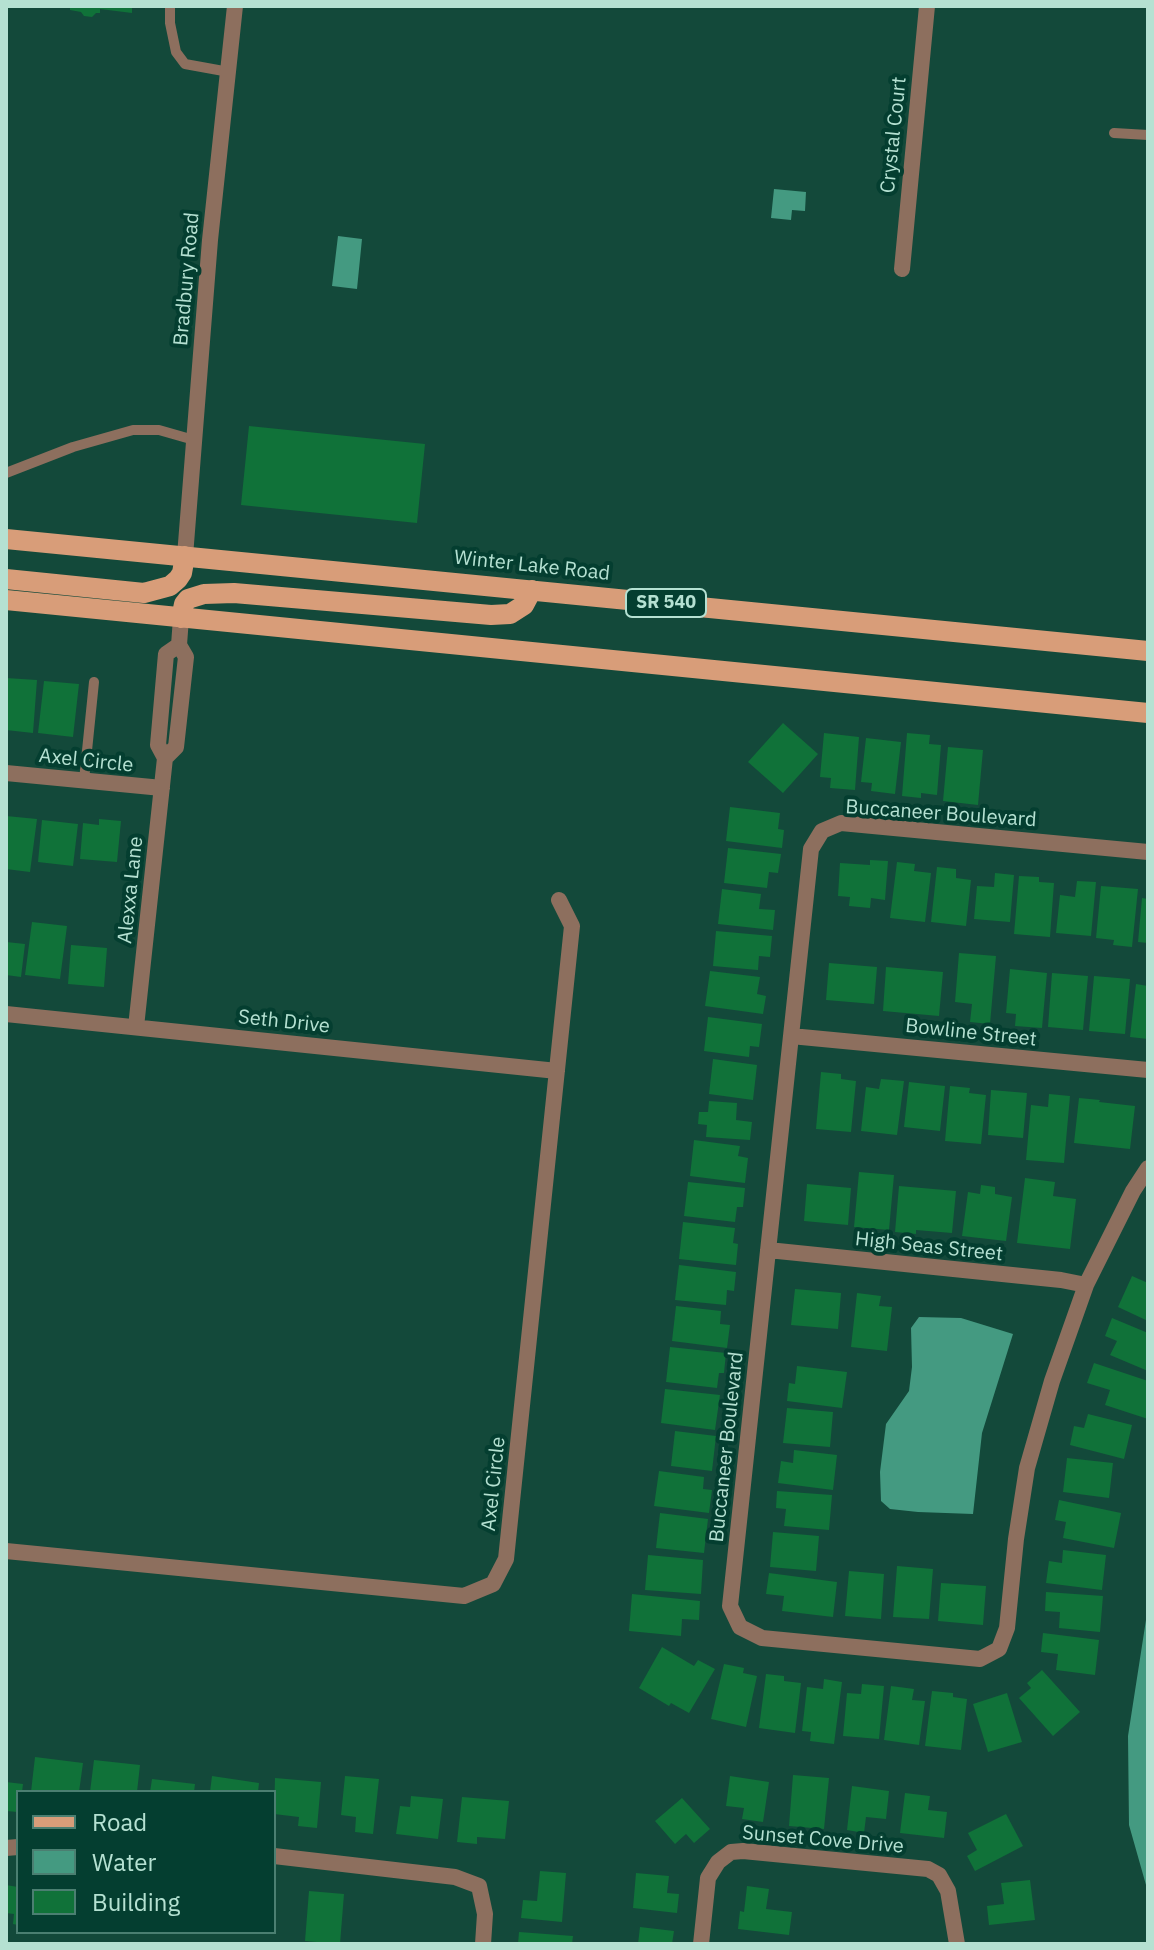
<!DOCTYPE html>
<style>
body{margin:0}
#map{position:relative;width:1154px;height:1950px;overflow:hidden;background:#13493a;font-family:"IBM Plex Sans",sans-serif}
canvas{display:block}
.frame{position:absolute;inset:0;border:8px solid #b5e1d2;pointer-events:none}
.legend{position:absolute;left:16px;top:1790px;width:260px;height:144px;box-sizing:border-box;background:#043e30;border:2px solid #4b7f71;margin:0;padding:10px 14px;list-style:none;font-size:24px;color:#b5e1d2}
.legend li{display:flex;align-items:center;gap:16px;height:40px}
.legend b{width:40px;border:2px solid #4b7f71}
</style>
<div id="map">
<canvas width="1154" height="1950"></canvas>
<div class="frame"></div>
<ul class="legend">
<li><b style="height:10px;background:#d89d79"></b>Road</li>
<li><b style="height:22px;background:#449a81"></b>Water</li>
<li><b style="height:22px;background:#107239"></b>Building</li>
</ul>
</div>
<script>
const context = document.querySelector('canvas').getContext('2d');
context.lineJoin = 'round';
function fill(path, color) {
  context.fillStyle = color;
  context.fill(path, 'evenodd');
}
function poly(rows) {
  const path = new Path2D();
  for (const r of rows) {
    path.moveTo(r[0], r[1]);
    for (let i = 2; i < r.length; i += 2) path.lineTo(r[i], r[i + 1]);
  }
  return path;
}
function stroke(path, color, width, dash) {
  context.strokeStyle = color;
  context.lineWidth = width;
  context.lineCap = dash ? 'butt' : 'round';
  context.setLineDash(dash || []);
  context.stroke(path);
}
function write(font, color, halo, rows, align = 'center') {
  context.font = font + ' "IBM Plex Sans",sans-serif';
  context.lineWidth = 8;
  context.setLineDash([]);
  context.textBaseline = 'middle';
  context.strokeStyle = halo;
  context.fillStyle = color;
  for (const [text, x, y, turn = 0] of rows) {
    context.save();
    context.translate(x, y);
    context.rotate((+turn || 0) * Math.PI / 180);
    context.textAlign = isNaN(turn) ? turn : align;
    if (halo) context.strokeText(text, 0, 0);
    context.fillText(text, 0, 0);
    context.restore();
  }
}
fill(poly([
 [774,189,806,192,805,211,792,210,791,220,771,218],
 [338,236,362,239,357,289,332,286],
 [919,1317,961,1318,1013,1334,982,1433,973,1514,918,1512,890,1509,881,1501,880,1472,886,1424,909,1391,912,1367,911,1328],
 [1148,1607,1148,1892,1129,1825,1128,1736]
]), '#449a81');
fill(poly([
 [70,6,132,6,132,13,100,9,100,13,96,13,92,17,84,16,81,12,70,10],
 [249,426,425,444,417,523,241,505],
 [6,678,37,680,33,733,6,730],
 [44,681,79,684,73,737,38,733],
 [783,723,818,754,783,793,748,762],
 [824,733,859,737,855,790,830,788,831,778,820,777],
 [907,733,930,735,929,744,941,745,937,795,921,793,921,798,902,796],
 [866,738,901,742,895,794,871,791,872,783,861,782],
 [948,747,983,750,978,805,943,801],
 [730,807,780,813,778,829,784,830,782,848,726,841],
 [6,816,37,819,30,872,6,869],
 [99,819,121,821,117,862,80,859,83,823,99,825],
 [42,820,78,824,73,866,38,862],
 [728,848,781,854,778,873,769,872,767,888,724,883],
 [870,860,888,861,885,900,871,898,870,908,849,906,850,897,838,896,840,863,870,865],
 [897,862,915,864,914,871,931,873,925,922,890,918],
 [937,867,956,869,956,878,971,880,966,926,931,922],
 [995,873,1014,875,1010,922,974,919,977,886,994,887],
 [1019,876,1039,877,1039,882,1054,883,1050,937,1014,934],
 [1077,881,1096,882,1091,936,1056,933,1060,895,1075,897],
 [1101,886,1138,889,1132,947,1113,945,1114,940,1096,938],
 [722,889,761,894,759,909,775,910,773,930,718,924],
 [1142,898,1148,899,1148,943,1138,942],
 [32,922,67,926,60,979,25,975],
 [716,931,772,936,770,957,759,956,758,970,713,966],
 [6,942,25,944,21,977,6,975],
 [71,945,107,948,104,987,68,984],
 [959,953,996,956,990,1024,970,1022,972,1004,955,1002],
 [829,963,877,967,874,1004,826,1000],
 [886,967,943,972,939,1016,883,1011],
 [1010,969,1047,973,1042,1028,1015,1026,1016,1014,1006,1013],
 [710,971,760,977,757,994,766,996,763,1014,705,1006],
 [1052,973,1088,976,1083,1030,1048,1027],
 [1094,976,1130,979,1125,1034,1089,1031],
 [1136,984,1148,986,1148,1039,1130,1037],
 [708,1017,762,1024,759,1047,750,1046,749,1057,704,1051],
 [713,1059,757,1065,753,1100,709,1094],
 [821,1072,841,1074,841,1079,856,1081,851,1132,816,1129],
 [881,1079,904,1081,897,1135,861,1131,866,1087,879,1089],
 [909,1082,945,1086,940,1131,904,1127],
 [950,1086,970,1088,969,1093,986,1095,981,1144,945,1141],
 [991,1090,1027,1093,1023,1138,988,1135],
 [1049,1094,1070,1096,1064,1163,1026,1160,1031,1105,1048,1107],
 [1079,1098,1100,1100,1099,1102,1135,1106,1130,1149,1074,1143],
 [709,1101,737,1103,736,1120,752,1122,750,1140,706,1137,707,1125,698,1124,699,1112,708,1112],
 [694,1140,740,1146,738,1156,748,1158,745,1183,690,1176],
 [859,1172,894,1175,889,1230,854,1227],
 [1025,1178,1055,1182,1053,1196,1076,1199,1070,1249,1017,1243],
 [688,1182,745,1188,743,1207,737,1207,735,1222,684,1216],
 [807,1184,851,1188,848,1225,804,1221],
 [981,1185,995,1187,995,1194,1012,1197,1006,1241,962,1236,968,1192,980,1194],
 [899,1186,956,1191,952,1233,916,1230,916,1234,895,1232],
 [683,1222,735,1228,733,1243,738,1244,736,1265,679,1259],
 [679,1265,736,1272,734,1291,727,1290,726,1305,675,1300],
 [1132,1276,1148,1283,1148,1321,1118,1307],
 [795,1289,841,1293,838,1329,791,1325],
 [857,1293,881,1296,879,1306,892,1307,887,1351,851,1347],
 [676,1306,721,1311,720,1324,730,1325,727,1348,672,1341],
 [1112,1318,1148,1333,1148,1371,1110,1355,1117,1341,1105,1336],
 [670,1347,726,1353,724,1373,719,1373,717,1388,666,1382],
 [1094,1363,1148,1381,1148,1419,1105,1405,1110,1390,1087,1383],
 [797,1366,847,1372,842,1408,787,1401,789,1383,795,1384],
 [665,1389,720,1395,715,1430,661,1423],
 [787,1408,833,1412,830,1447,783,1443],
 [1088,1414,1132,1425,1124,1459,1070,1445,1074,1426,1084,1428],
 [675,1431,716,1436,712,1471,671,1466],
 [794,1450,837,1455,833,1490,778,1483,781,1461,793,1463],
 [1067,1458,1113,1463,1109,1498,1063,1492],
 [659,1471,704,1477,703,1489,712,1490,709,1513,654,1506],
 [777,1491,832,1495,829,1530,784,1526,786,1509,776,1508],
 [1059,1500,1121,1513,1114,1548,1063,1538,1066,1522,1055,1520],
 [660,1513,708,1519,704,1553,656,1548],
 [773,1532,819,1536,816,1571,770,1567],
 [1063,1550,1106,1555,1102,1590,1046,1583,1049,1561,1062,1563],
 [648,1555,703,1560,701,1594,645,1590],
 [897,1566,933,1569,929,1619,893,1617],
 [849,1571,884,1574,881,1619,845,1616],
 [769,1573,837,1582,833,1617,782,1611,784,1596,766,1594],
 [941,1583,986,1586,983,1625,938,1621],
 [1046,1592,1103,1596,1100,1632,1059,1628,1060,1612,1045,1611],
 [632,1594,700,1601,699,1620,682,1619,681,1636,629,1631],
 [1043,1633,1099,1640,1095,1675,1056,1670,1058,1654,1041,1652],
 [662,1647,694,1666,698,1660,715,1669,689,1713,671,1703,669,1706,639,1688],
 [724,1664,744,1668,743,1673,757,1676,746,1727,711,1719],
 [1042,1670,1080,1712,1053,1736,1019,1698,1031,1688,1027,1683],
 [766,1674,784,1676,784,1681,801,1683,795,1733,759,1728],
 [824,1679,842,1682,834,1744,810,1741,811,1732,802,1731,807,1687,823,1689],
 [862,1684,884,1686,879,1739,843,1736,847,1693,861,1694],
 [891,1686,914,1689,912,1700,925,1701,919,1745,884,1740],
 [932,1691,953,1693,953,1697,967,1699,961,1750,925,1746],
 [1007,1693,1022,1742,988,1752,973,1704],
 [35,1757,83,1763,79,1792,31,1792],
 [94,1760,140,1765,137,1792,90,1792],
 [793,1775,829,1778,824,1829,789,1826],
 [212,1776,259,1783,258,1792,210,1792],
 [345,1776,379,1779,373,1834,355,1832,356,1817,341,1815],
 [730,1776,769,1782,763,1822,742,1819,744,1808,726,1806],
 [275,1778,321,1782,317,1828,298,1826,299,1817,274,1814],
 [152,1779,195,1784,194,1792,150,1792],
 [6,1782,23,1784,22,1792,18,1792,18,1812,6,1811],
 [852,1786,889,1791,886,1819,866,1817,864,1833,847,1830],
 [905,1793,930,1796,928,1810,947,1812,944,1838,900,1833],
 [411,1796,443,1799,438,1839,396,1834,400,1806,410,1807],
 [462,1797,509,1801,505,1839,477,1837,477,1844,457,1842],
 [682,1798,710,1829,694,1843,686,1834,675,1844,655,1821],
 [1006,1814,1023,1846,975,1871,967,1856,977,1850,968,1833],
 [540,1871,566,1873,562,1922,521,1918,523,1900,537,1901],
 [636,1873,669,1876,667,1893,679,1894,677,1913,633,1908],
 [1030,1880,1035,1920,989,1925,987,1906,1004,1904,1001,1883],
 [6,1885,18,1887,18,1925,13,1924,14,1914,6,1913],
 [747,1886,769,1889,766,1909,792,1912,789,1935,738,1929,740,1911,744,1912],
 [309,1891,344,1894,340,1944,305,1941],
 [640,1927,674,1931,672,1944,638,1944],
 [519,1932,573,1936,572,1944,518,1944]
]), '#107239');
stroke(poly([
 [170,6,170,23,176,52,185,64,229,72],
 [1114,133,1148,135],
 [6,473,73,447,133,430,159,430,194,440],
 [84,780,94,682]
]), '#8d6f5e', 10);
stroke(poly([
 [902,269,927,6],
 [185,556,210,240,235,6],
 [165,758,176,747,186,657,179,645,181,618],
 [6,773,162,788],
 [1148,852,841,823,822,831,811,849,730,1606,740,1627,762,1638,980,1659,999,1649,1007,1628,1016,1539,1027,1468,1052,1381,1086,1285,1133,1191,1148,1168],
 [6,1014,557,1071],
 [136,1027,165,758,158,745,166,654,179,645],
 [791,1036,1148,1070],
 [768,1250,1061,1280,1086,1285],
 [6,1551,464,1596,493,1584,506,1559,572,926,559,900],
 [6,1848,18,1847],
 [274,1856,455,1877,479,1886,485,1914,483,1944],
 [701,1944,708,1878,718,1862,731,1852,743,1851,928,1869,939,1875,948,1891,957,1944]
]), '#8d6f5e', 16);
stroke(poly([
 [6,539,1148,651],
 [6,579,144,593,170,586,178,579,182,573,185,556],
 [6,600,1148,713],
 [181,618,184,604,188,599,204,594,234,593,491,615,510,614,524,605,532,590]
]), '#d89d79', 20);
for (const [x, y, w] of [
 [666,603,80]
]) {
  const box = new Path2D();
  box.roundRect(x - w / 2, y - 14, w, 28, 6);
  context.fillStyle = '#043e30';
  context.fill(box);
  stroke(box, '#b5e1d2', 2);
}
write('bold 18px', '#b5e1d2', null, [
 ["SR 540",666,603]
]);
write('20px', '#b5e1d2', '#043e30', [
 ["Crystal Court",894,135,-84],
 ["Bradbury Road",187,279,-85],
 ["Winter Lake Road",532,566,6],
 ["Axel Circle",86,761,6],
 ["Buccaneer Boulevard",941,814,4],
 ["Alexxa Lane",131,890,-84],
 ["Seth Drive",284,1022,6],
 ["Bowline Street",971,1033,6],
 ["High Seas Street",929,1247,6],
 ["Buccaneer Boulevard",727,1447,-84],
 ["Axel Circle",494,1484,-84],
 ["Sunset Cove Drive",823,1840,5]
]);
</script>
